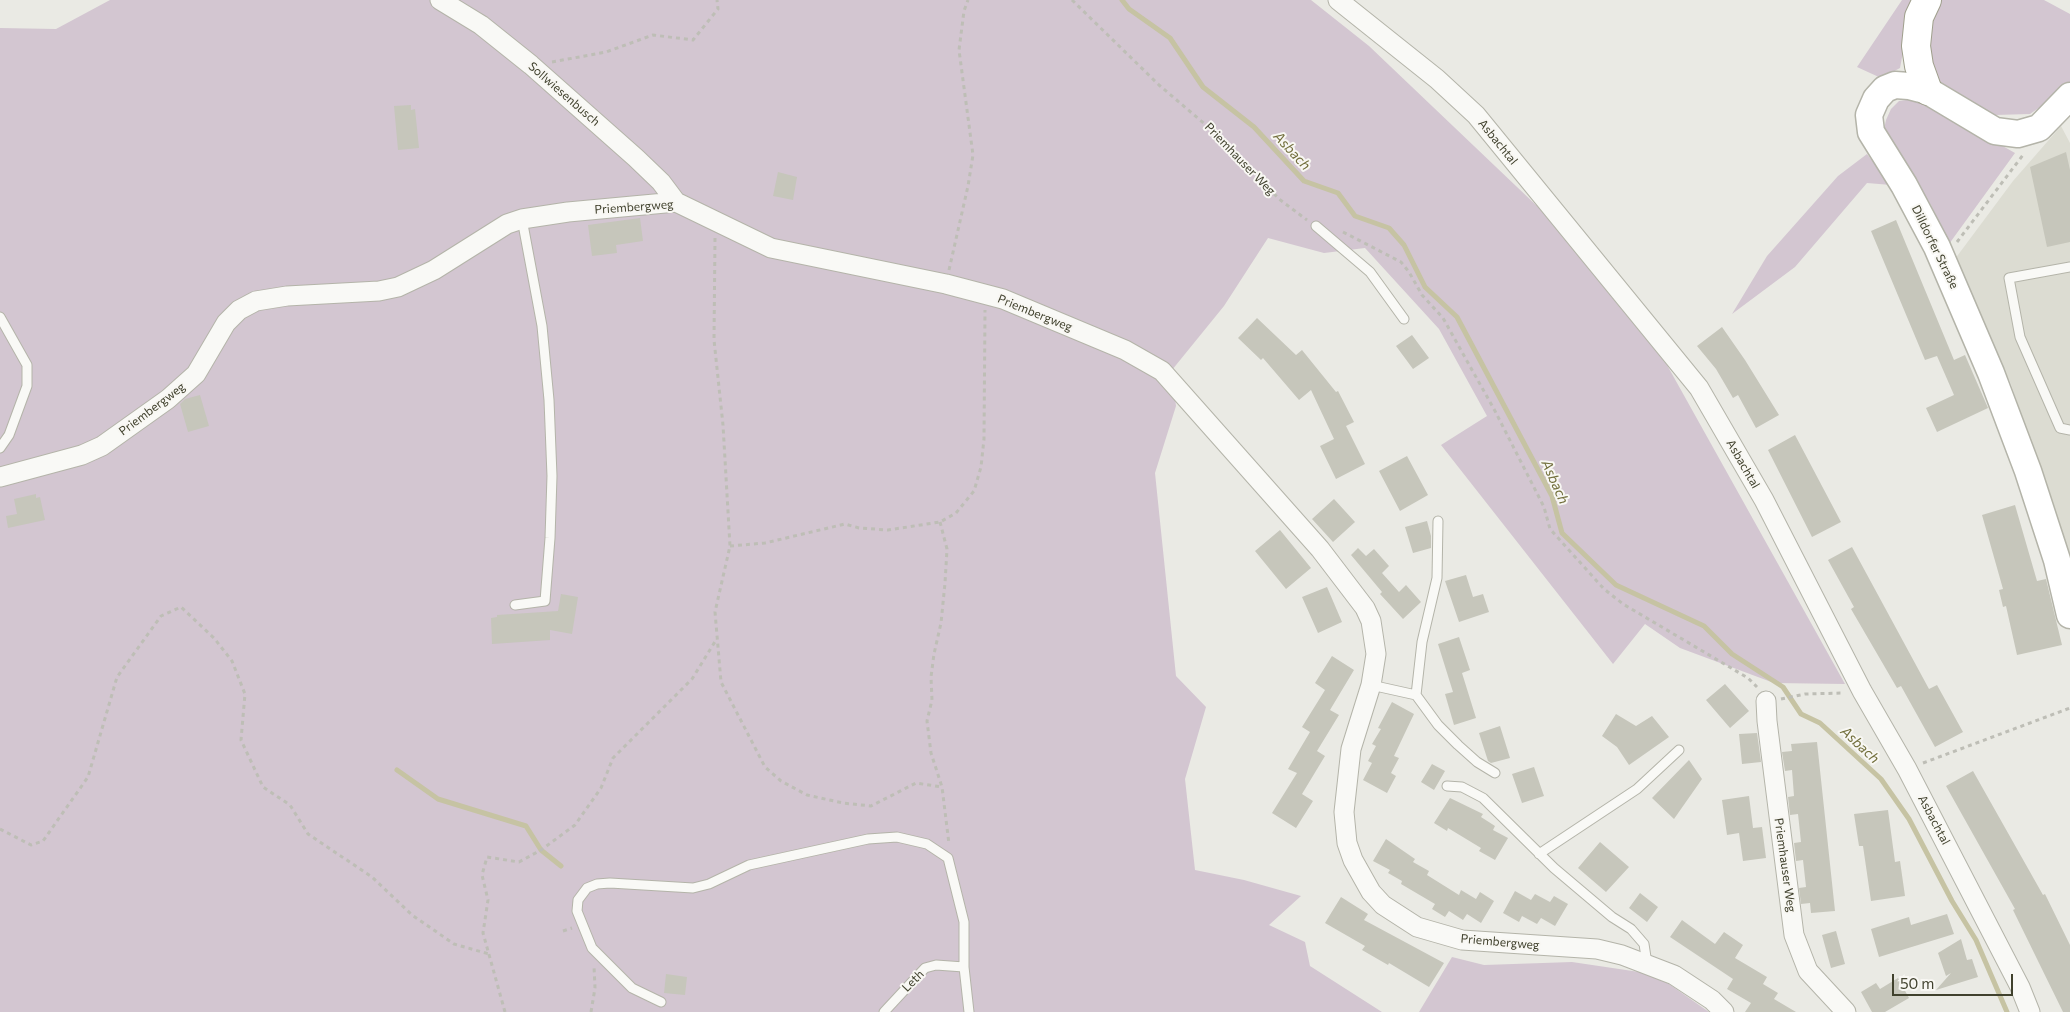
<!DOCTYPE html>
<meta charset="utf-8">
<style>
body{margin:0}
#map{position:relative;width:2070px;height:1012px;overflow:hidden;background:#eaeae4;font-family:Commissioner,sans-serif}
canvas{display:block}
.scale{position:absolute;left:1892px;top:974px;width:121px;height:22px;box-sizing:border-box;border:2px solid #40412d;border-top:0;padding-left:6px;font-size:15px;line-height:18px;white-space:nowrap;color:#40412d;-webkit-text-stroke:4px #f8f7f3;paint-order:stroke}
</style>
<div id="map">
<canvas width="2070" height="1012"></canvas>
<div class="scale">50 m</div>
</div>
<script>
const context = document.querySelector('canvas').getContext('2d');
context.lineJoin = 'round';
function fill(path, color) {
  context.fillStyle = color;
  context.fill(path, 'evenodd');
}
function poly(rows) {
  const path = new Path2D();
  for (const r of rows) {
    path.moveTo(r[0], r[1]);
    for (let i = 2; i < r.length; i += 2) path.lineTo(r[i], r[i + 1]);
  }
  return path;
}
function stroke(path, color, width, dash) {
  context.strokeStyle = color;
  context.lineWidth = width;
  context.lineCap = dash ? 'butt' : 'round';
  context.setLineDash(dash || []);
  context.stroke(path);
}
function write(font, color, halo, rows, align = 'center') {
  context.font = font + ' Commissioner,sans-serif';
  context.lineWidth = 4;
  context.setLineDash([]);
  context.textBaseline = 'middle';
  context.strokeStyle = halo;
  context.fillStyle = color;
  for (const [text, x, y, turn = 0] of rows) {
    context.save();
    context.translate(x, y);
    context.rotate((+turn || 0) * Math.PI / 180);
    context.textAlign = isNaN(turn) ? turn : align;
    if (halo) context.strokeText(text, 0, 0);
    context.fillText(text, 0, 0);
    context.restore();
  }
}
fill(poly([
 [2061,126,2070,143,2070,564,2011,384,1952,263,2013,181]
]), '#dcdcd2');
fill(poly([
 [110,0,1311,0,1369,46,1538,207,1667,365,1845,684,1774,683,1680,648,1645,624,1613,664,1441,445,1487,416,1439,329,1365,248,1324,253,1268,238,1224,306,1172,370,1176,406,1155,473,1176,676,1206,707,1185,779,1195,870,1244,880,1301,896,1269,925,1305,942,1310,966,1382,1012,0,1012,0,28,56,29],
 [1902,0,1917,0,1911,9,1900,68,1881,78,1857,67],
 [1939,0,2044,0,2070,14,2070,82,2063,91,2030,114,1995,115,1943,86,1932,69,1925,38],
 [1913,99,1927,103,2015,153,1949,244,1931,205,1883,134,1886,120,1891,109,1899,101],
 [1867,154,1891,185,1867,183,1795,267,1732,314,1767,256,1838,176],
 [1452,957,1484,965,1572,962,1646,973,1669,984,1709,1012,1419,1012]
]), '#d3c6d1');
stroke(poly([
 [1122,0,1129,9,1170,38,1203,87,1254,127,1304,181,1338,193,1355,216,1389,228,1404,245,1425,287,1457,317,1552,496,1562,533,1616,585,1704,626,1732,654,1783,687,1801,714,1820,723,1881,779,1909,819,1952,901,1976,940,2007,1012],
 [397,770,438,799,526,826,541,850,561,866]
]), '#c6c3a3', 5);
fill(poly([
 [411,105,411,110,415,109,419,148,398,150,394,106],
 [2066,152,2070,170,2070,242,2047,247,2030,167],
 [778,172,797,177,793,200,773,196],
 [640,218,643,241,616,245,617,253,592,256,588,225],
 [1896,220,1954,360,1965,355,1988,408,1937,432,1926,408,1954,395,1937,356,1925,360,1871,231],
 [1257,318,1296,355,1302,350,1336,392,1338,391,1354,422,1346,426,1365,464,1336,479,1320,446,1334,439,1311,390,1299,400,1263,358,1261,360,1238,338],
 [1722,327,1745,360,1779,415,1756,428,1738,395,1733,398,1716,369,1697,346],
 [1412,335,1429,358,1413,369,1396,346],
 [200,395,209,426,188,432,180,404,185,399],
 [1795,435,1841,522,1812,537,1768,450],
 [1407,456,1428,495,1400,511,1379,471],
 [36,494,36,498,40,497,45,520,8,528,6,516,17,514,14,499],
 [1334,499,1355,522,1333,542,1312,519],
 [2015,505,2037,581,2046,579,2062,645,2017,655,2006,606,2003,607,1999,590,2003,589,1982,515],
 [1427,521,1431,536,1431,548,1413,553,1405,527],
 [1280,530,1311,568,1286,589,1255,551],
 [1852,547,1929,689,1937,685,1963,732,1935,747,1901,686,1897,688,1851,609,1854,607,1828,560],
 [1358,548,1366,556,1374,549,1389,566,1382,573,1399,592,1406,585,1421,602,1403,619,1380,594,1382,592,1351,555],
 [1466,575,1473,597,1483,594,1489,612,1459,622,1445,581],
 [1327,587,1342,622,1318,633,1302,597],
 [561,594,578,597,572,634,550,630,550,640,492,644,491,618,497,617,497,615,558,611],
 [1459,637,1470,670,1462,673,1476,718,1454,725,1445,694,1453,692,1438,644],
 [1332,656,1354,670,1330,710,1339,715,1317,751,1325,756,1302,794,1313,801,1296,828,1272,813,1297,773,1288,769,1310,732,1302,727,1325,690,1315,683],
 [1725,684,1749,711,1730,728,1706,700],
 [1392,702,1414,714,1394,756,1399,758,1391,773,1396,776,1387,793,1363,780,1372,763,1368,761,1376,746,1372,744,1381,729,1378,728],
 [1616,714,1636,726,1652,716,1669,737,1629,765,1617,747,1602,736],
 [1500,726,1510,758,1491,763,1488,761,1479,733],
 [1757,733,1761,762,1742,764,1739,734],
 [1817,742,1835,911,1811,913,1810,903,1801,904,1799,888,1806,887,1803,860,1796,861,1794,843,1801,842,1798,814,1790,815,1788,797,1794,796,1792,770,1785,771,1782,752,1792,751,1791,744],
 [1689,760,1702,779,1674,819,1652,798],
 [1432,764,1445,771,1434,790,1421,782],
 [1534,767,1544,796,1522,803,1512,774],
 [1973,771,2043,895,2045,894,2070,945,2070,1012,2063,1012,2013,910,2015,909,1946,786],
 [1749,796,1753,828,1762,827,1766,858,1743,861,1739,833,1727,835,1722,800],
 [1450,798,1483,814,1481,817,1495,826,1493,830,1508,838,1495,860,1479,851,1481,848,1448,828,1447,831,1434,823],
 [1888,810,1895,862,1900,861,1905,896,1871,901,1863,846,1859,846,1854,814],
 [1386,839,1415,859,1413,862,1429,871,1427,875,1459,895,1461,890,1476,899,1480,892,1494,901,1481,923,1467,914,1463,920,1449,911,1445,917,1432,909,1435,904,1401,884,1402,881,1388,873,1390,870,1373,861],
 [1600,842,1629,867,1606,892,1578,868],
 [1515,891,1531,900,1535,894,1550,902,1554,896,1568,904,1555,926,1541,918,1537,924,1522,916,1519,922,1503,913],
 [1640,893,1658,907,1647,922,1629,908],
 [1341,897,1368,914,1364,920,1444,963,1429,987,1389,963,1388,965,1362,950,1365,946,1325,923],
 [1947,914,1954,934,1879,957,1871,929,1909,917,1911,925],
 [1682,920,1715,944,1724,932,1743,945,1735,958,1767,977,1763,984,1778,993,1774,999,1796,1012,1745,1012,1751,1003,1727,989,1733,979,1670,937],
 [1836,931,1845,964,1831,968,1822,935],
 [1961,939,1967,960,1972,959,1978,977,1936,990,1951,973,1946,976,1938,953],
 [666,974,687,977,685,995,664,993],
 [1898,978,1909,998,1885,1012,1872,1012,1861,992,1876,983,1880,989]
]), '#c6c6bb');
const lane = poly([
 [1316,226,1370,272,1404,319],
 [2070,267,2009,278,2020,337,2060,428,2070,430],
 [0,317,27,365,27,386,9,435,0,448],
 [1438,521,1437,578,1422,642,1416,695,1438,725,1458,745,1477,762,1495,773],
 [515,605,545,601,550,538,552,476,549,400,542,326,522,219],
 [1371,685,1416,695],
 [1447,786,1462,787,1483,798,1554,868,1612,917,1631,929,1644,944,1647,964],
 [1539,854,1637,789,1679,750],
 [661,1002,632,988,592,948,577,911,578,900,587,888,597,884,610,883,693,888,709,884,749,865,868,839,897,837,927,844,948,858,964,922,964,967,969,1012],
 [884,1012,925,968,936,965,964,967]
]);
const street = poly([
 [440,0,481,25,531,65,636,158,661,182,676,202],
 [1338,0,1437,79,1476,115,1699,388,1764,500,1862,691,1907,769,2020,987,2030,1012],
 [0,477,82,455,102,446,168,399,196,374,226,323,239,310,256,301,287,296,379,291,398,287,434,270,507,224,522,219,568,212,676,202,771,248,946,284,1003,299,1125,350,1162,371,1320,549,1365,608,1371,621,1376,654,1371,685,1351,749,1344,812,1347,843,1353,860,1371,892,1383,905,1417,927,1462,940,1597,949,1622,955,1674,975,1712,1000,1724,1012],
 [1766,701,1767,721,1794,935,1808,971,1846,1012]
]);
const secondary = poly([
 [2070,96,2039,128,2018,134,1995,131,1928,91,1909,86,1895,85,1885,89,1876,99,1869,115,1871,132,1904,185,1937,247,1991,373,2028,471,2057,560,2070,615]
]);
const highway = poly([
 [1927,0,1919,17,1916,46,1919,66,1928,91]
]);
stroke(lane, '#b4b4a9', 11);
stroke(street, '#b4b4a9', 21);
stroke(secondary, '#b4b4a9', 29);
stroke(highway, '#9f9f8c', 30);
stroke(poly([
 [1072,0,1159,85,1220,137,1279,199,1307,220],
 [552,62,606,52,653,35,693,40,718,9,717,0],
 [1343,232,1401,262,1409,272,1422,295,1443,318,1495,411,1544,507,1550,529,1604,589,1623,604,1748,678,1757,687],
 [715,238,714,340,723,425,730,546,715,612,721,682,765,767,781,781,807,795,843,803,871,806,916,783,942,787],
 [1957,242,2023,155],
 [949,270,968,186,973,155,959,50,964,11,968,0],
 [940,522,947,549,945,583,941,623,934,654,931,677,932,700,927,721,931,753,942,787,949,844],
 [730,546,765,543,845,524,859,528,888,530,940,522,956,513,974,491,981,467,984,439,985,310],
 [1781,699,1805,694,1844,693],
 [1923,763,2070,708],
 [0,829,31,845,43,841,88,777,117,677,161,616,181,607,214,638,232,661,245,694,241,740,263,787,290,805,308,834,372,877,412,915,454,944,489,954],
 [563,931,572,928],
 [505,1012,483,933,488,900,482,875,487,857,519,862,541,850,575,825,601,788,613,758,692,679,716,640],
 [591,1012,595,988,594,966]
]), '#bebeb6', 3, [4, 4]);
stroke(lane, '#f9f9f6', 9);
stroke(street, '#f9f9f6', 19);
stroke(secondary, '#fff', 26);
stroke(highway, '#fff', 28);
write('12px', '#40412d', '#f8f7f3', [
 ["Sollwiesenbusch",564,94,41],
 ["Asbachtal",1498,142,51],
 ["Priemhauser Weg",1240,159,46],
 ["Priembergweg",634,207,-4],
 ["Dilldorfer Straße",1935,247,64],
 ["Priembergweg",1035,313,22],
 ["Priembergweg",152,409,-37],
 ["Asbachtal",1743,464,60],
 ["Asbachtal",1934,820,62],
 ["Priemhauser Weg",1785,865,82],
 ["Priembergweg",1500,942,5],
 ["Leth",913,981,-45]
]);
write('italic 14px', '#716e3b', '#f8f7f3', [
 ["Asbach",1292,151,47],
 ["Asbach",1555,482,66],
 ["Asbach",1860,745,43]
]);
</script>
